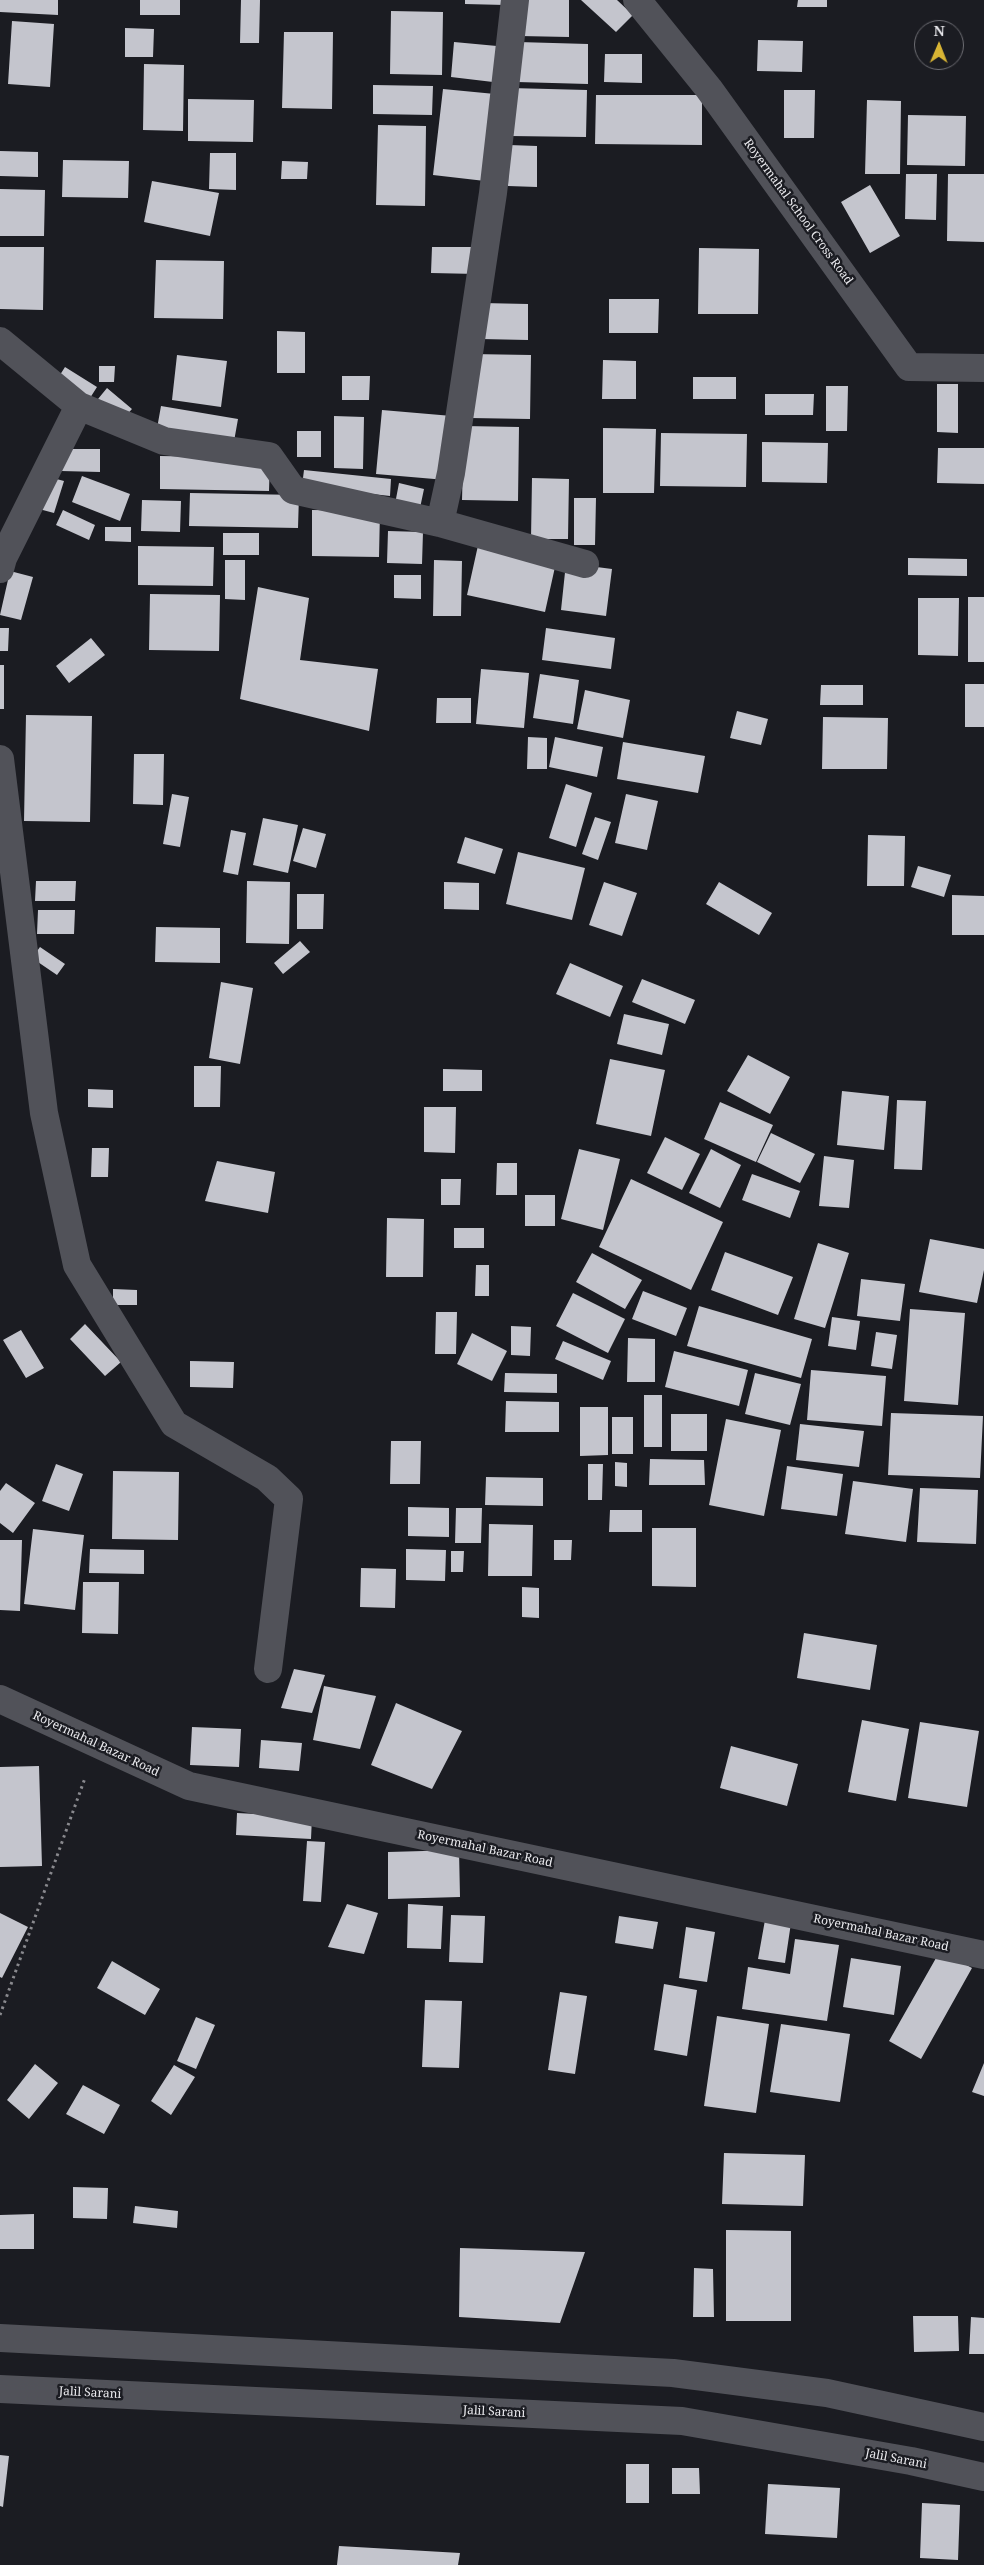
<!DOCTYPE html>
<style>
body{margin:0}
#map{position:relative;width:984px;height:2565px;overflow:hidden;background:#1b1c22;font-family:"Noto Serif",serif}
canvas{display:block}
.north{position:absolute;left:914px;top:20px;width:50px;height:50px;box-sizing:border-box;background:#1b1c22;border:1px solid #6e6e74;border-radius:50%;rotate:1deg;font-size:14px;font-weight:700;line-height:20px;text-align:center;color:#eaeaee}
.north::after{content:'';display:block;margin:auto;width:18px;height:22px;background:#d8b434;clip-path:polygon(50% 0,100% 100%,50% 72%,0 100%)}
</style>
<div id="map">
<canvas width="984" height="2565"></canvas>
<div class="north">N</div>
</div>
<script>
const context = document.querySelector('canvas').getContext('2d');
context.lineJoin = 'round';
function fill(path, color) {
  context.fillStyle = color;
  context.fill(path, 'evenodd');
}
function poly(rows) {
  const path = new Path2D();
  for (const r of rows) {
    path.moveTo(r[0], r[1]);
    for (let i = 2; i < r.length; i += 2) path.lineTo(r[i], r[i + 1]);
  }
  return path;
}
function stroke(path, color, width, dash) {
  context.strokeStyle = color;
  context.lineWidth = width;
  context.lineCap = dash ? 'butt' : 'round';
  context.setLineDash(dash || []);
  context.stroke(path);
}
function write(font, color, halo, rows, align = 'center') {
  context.font = font + ' "Noto Serif",serif';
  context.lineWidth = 5;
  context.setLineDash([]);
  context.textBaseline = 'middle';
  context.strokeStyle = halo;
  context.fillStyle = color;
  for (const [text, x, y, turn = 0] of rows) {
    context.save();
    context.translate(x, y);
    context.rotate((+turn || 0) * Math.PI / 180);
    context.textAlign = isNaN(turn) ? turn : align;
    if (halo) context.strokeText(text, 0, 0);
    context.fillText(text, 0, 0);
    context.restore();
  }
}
fill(poly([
 [0,0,58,0,58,15,0,12],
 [140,0,180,0,180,15,140,15],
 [241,0,260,0,259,43,240,43],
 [465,0,505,0,505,5,465,4],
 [521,0,569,0,569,37,520,36],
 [581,0,617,0,633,15,616,32],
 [798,0,827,0,827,7,797,7],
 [391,11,443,12,442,75,390,74],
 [12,21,54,24,50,87,8,84],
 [125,28,154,29,153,57,125,57],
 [284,32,333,32,332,109,282,108],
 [758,40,803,41,802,72,757,71],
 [454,42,497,46,493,82,451,77],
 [518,42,588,44,588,84,517,82],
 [605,54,642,54,642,83,604,82],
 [144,64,184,65,183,131,143,130],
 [373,85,433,86,432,115,373,114],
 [510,88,587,90,586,137,510,136],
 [443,89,495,94,485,181,433,175],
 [784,90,815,90,814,138,784,138],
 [596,95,702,95,702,145,595,144],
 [188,99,254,100,253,142,188,141],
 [867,100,901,101,900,174,865,174],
 [908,115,966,116,965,166,907,165],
 [378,125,426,126,425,206,376,205],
 [509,145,537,146,537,187,508,186],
 [0,151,38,152,38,177,0,176],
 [210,153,236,153,236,190,209,189],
 [63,160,129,161,128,198,62,197],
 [282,161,308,162,307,179,281,179],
 [906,174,937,174,936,220,905,219],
 [948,174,984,174,984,242,947,241],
 [152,181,219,193,210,236,144,222],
 [870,185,900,236,870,253,841,202],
 [0,189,45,190,44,236,0,236],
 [0,247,44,247,43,310,0,309],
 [432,247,477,247,477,274,431,273],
 [699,248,759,249,758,314,698,314],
 [156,260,224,261,223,319,154,318],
 [609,299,659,299,658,333,609,333],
 [482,303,528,304,528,340,481,339],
 [277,331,305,332,305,373,277,373],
 [471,354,531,355,530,419,470,418],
 [177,355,227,361,221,407,172,400],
 [603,360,636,361,636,399,602,399],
 [99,366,115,366,114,382,99,382],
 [65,367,97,387,90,398,58,378],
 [342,376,370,376,369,400,342,400],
 [693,377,736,377,736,399,693,399],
 [937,384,958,384,958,433,937,432],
 [826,386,848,386,847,431,826,431],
 [107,388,132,409,123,419,98,399],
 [765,394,814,394,813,415,765,415],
 [161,406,238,419,233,447,156,434],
 [382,410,452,416,446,480,376,474],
 [334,416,364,417,363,469,334,468],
 [464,426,519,427,518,501,462,500],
 [603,428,656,429,654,493,603,493],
 [297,431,321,431,321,457,297,457],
 [661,433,747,434,746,487,660,486],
 [762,442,828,443,827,483,762,482],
 [938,448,984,448,984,484,937,483],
 [61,449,100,449,100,472,61,471],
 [160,456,270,458,269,491,160,489],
 [304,470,391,479,390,496,302,486],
 [82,476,130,494,120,521,72,502],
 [49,477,64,481,54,513,39,509],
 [532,478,569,479,568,539,531,539],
 [399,483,424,489,420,508,395,504],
 [190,493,299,495,298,528,189,526],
 [574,498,596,498,595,545,574,545],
 [142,500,181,501,180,532,141,531],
 [63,510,95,525,89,540,56,525],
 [312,510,380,511,379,557,312,556],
 [105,527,131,527,131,542,105,541],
 [388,531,423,532,422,564,387,563],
 [223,533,259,533,259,555,223,555],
 [479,541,557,558,545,612,467,595],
 [138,546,214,547,213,586,138,585],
 [908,558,967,559,967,576,908,575],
 [225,560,245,560,245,600,225,599],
 [434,560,462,561,461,616,433,616],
 [566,563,612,569,606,616,561,610],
 [10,571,33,577,21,620,0,615],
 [394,575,421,575,421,599,394,598],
 [258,587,309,598,300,660,378,669,369,731,240,699],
 [150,594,220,595,219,651,149,650],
 [968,597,984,597,984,662,968,662],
 [918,598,959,598,958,656,918,655],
 [0,628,9,628,8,651,0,651],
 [546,628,615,638,611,669,542,660],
 [91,638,105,655,69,683,56,666],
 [0,665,4,665,4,709,0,709],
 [481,669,529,673,524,728,476,724],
 [540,674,579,680,573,724,533,718],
 [965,684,984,684,984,727,965,727],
 [821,685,863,685,863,705,820,705],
 [585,690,630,700,623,738,577,729],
 [437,698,471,698,471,723,436,723],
 [737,711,768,719,761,745,730,738],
 [26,715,92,716,90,822,24,821],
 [823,717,888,718,887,769,822,769],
 [528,737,547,738,547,769,527,769],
 [555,737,603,747,597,777,549,767],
 [623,742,705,756,698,793,617,779],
 [134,754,164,754,163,805,133,804],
 [566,784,592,793,576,847,549,838],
 [172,794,189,797,180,847,163,844],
 [626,794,658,801,647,850,615,843],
 [595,817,611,822,598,860,582,854],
 [263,818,298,825,288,873,253,865],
 [303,828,326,834,316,868,293,861],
 [231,830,246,833,238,875,223,872],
 [868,835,905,836,904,886,867,886],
 [465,837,503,849,495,874,457,863],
 [518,852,585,868,572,920,506,904],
 [918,866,951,875,944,897,911,887],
 [36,881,76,881,75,901,35,901],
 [247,881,290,882,289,944,246,943],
 [444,882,479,883,479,910,444,909],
 [604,882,637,893,622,936,589,925],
 [719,882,772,913,759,935,706,904],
 [297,894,324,894,323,929,297,929],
 [952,895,984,896,984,935,952,935],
 [38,910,75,910,74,934,37,934],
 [156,927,220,928,220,963,155,962],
 [300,941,310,952,283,974,274,963],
 [40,947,65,964,57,975,32,958],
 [570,963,623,986,610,1017,556,994],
 [642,979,695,1000,685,1024,632,1002],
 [221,982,253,988,240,1064,209,1058],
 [624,1014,669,1024,662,1055,617,1044],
 [748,1055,790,1077,770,1114,727,1091],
 [610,1059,665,1070,651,1136,596,1124],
 [194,1066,221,1066,220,1107,194,1107],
 [443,1069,482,1070,482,1091,443,1091],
 [88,1089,113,1090,113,1108,88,1107],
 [842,1091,889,1096,884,1150,837,1145],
 [897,1100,926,1101,922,1170,894,1169],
 [720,1102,773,1125,756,1162,704,1139],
 [424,1107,456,1107,455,1153,424,1152],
 [771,1133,815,1154,800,1183,757,1162],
 [665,1137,700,1154,682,1190,647,1173],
 [92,1148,109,1148,108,1177,91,1177],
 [579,1149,620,1159,603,1230,561,1219],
 [711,1149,741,1165,720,1208,689,1193],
 [824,1156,854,1160,849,1208,819,1206],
 [217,1161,275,1172,268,1213,205,1201],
 [497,1163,517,1163,517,1195,496,1195],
 [752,1174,800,1191,790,1218,742,1200],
 [441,1179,461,1179,460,1205,441,1205],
 [631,1179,723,1222,691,1290,599,1247],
 [525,1195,555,1195,555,1226,525,1226],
 [387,1218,424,1219,423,1277,386,1277],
 [454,1228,484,1228,484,1248,454,1248],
 [930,1239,984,1249,984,1270,977,1303,919,1292],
 [818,1243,849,1253,825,1328,794,1319],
 [725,1252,793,1277,778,1315,711,1290],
 [592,1253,642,1280,625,1309,576,1282],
 [476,1265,489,1265,489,1296,475,1296],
 [861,1279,905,1284,900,1321,857,1316],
 [113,1289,137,1290,137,1305,113,1305],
 [643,1291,687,1308,676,1336,632,1319],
 [573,1293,625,1319,608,1353,556,1326],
 [699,1306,812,1339,801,1378,687,1346],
 [910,1309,965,1313,958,1405,904,1401],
 [436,1312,457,1312,456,1354,435,1354],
 [832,1317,860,1321,856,1350,828,1346],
 [85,1324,121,1362,105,1376,70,1339],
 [511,1326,531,1327,530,1356,511,1355],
 [21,1330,44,1368,26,1378,3,1340],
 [876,1332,897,1335,892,1369,871,1366],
 [472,1333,507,1351,492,1381,457,1364],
 [628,1338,655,1339,655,1382,627,1382],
 [563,1341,611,1361,603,1380,555,1359],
 [674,1351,748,1370,739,1406,665,1387],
 [190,1361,234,1362,233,1388,190,1387],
 [811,1370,886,1376,882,1426,807,1420],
 [505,1373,557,1374,557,1393,504,1392],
 [755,1373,801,1384,790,1425,745,1414],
 [644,1395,662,1395,662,1447,644,1447],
 [506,1401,559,1402,559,1432,505,1432],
 [580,1407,608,1407,608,1455,580,1456],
 [891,1413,983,1416,980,1478,888,1475],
 [671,1414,707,1414,707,1451,671,1451],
 [612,1417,633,1417,633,1454,612,1454],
 [726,1419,781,1430,764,1516,709,1505],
 [800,1424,864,1431,859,1467,796,1460],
 [391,1441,421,1441,420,1484,390,1484],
 [650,1459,704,1460,705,1485,649,1485],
 [615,1462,627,1463,627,1487,615,1486],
 [56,1464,83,1474,69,1511,42,1501],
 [588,1464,603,1464,602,1500,588,1500],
 [787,1466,843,1474,837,1516,781,1509],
 [113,1471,179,1472,178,1540,112,1539],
 [486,1477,543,1478,543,1506,485,1505],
 [853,1481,913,1489,906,1542,845,1534],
 [6,1483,35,1503,13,1533,0,1523,0,1491],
 [920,1488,978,1490,976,1544,917,1542],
 [408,1507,449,1508,449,1537,408,1536],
 [456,1508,482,1508,481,1543,455,1543],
 [610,1510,642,1510,642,1532,609,1532],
 [489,1524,533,1525,532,1576,488,1576],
 [652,1528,696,1528,696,1587,652,1586],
 [33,1529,84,1535,75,1610,24,1604],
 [0,1540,22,1540,20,1611,0,1610],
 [554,1540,572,1540,571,1560,554,1560],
 [90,1549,144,1550,144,1574,89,1573],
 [406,1549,446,1550,445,1581,406,1580],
 [451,1551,464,1551,463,1572,451,1572],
 [361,1568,396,1569,395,1608,360,1607],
 [83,1582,119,1582,118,1634,82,1633],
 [522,1587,539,1588,539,1618,522,1617],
 [804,1633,877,1645,870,1690,797,1678],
 [294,1669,325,1675,312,1713,281,1708],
 [324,1686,376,1696,360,1749,313,1740],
 [396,1703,462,1731,432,1789,371,1765],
 [862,1720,909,1729,896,1801,848,1792],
 [920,1722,979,1731,967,1807,908,1798],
 [192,1727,241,1729,239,1767,190,1765],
 [261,1740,302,1743,299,1771,259,1768],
 [731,1746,798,1764,787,1806,720,1788],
 [39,1766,42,1866,0,1867,0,1767],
 [237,1813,312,1817,311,1839,236,1835],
 [307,1841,325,1842,321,1902,303,1901],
 [459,1850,460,1897,388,1899,388,1852],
 [347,1904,378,1913,364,1954,328,1947],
 [408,1904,443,1906,441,1949,407,1948],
 [0,1913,28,1927,2,1978,0,1977],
 [451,1915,485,1916,483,1963,449,1962],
 [619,1916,658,1922,653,1949,615,1943],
 [765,1920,791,1923,785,1963,758,1959],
 [686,1927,715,1932,707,1982,679,1978],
 [795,1939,839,1945,827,2021,742,2009,748,1967,790,1974],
 [940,1951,972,1968,921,2059,889,2041],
 [851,1958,901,1966,894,2015,843,2007],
 [112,1961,160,1989,145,2015,97,1988],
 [664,1984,697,1990,687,2056,654,2050],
 [560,1992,587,1996,575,2074,548,2070],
 [425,2000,462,2001,459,2068,422,2067],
 [717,2016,769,2024,756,2113,704,2106],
 [196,2017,215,2025,196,2069,177,2061],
 [781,2024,850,2034,840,2102,770,2092],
 [984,2063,984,2096,972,2092],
 [35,2064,58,2083,29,2119,7,2100],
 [174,2065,195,2077,171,2115,151,2101],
 [83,2085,120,2105,104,2134,66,2114],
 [724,2153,805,2155,803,2206,722,2204],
 [73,2187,108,2188,107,2219,73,2218],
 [135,2206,178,2211,177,2228,133,2223],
 [34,2214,34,2249,0,2249,0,2215],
 [726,2230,791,2231,791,2321,726,2321],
 [460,2248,585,2252,560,2323,459,2317],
 [694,2268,713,2269,714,2317,693,2317],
 [913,2316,958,2316,959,2351,914,2352],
 [971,2317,984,2318,984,2354,969,2354],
 [0,2455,9,2456,3,2507,0,2506],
 [626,2464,649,2464,649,2503,626,2503],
 [672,2468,699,2468,700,2494,672,2494],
 [768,2484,840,2488,837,2538,765,2534],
 [922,2503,960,2505,958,2560,920,2558],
 [339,2546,460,2553,458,2565,337,2565]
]), '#c4c5cd');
stroke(poly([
 [0,2015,85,1778]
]), '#89898e', 3, [2.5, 4]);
stroke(poly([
 [637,0,709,89,909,367,984,368],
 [0,341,79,406,164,441,269,456,293,490,440,523,585,564],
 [440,523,451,473,493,193,515,0],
 [0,569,3,558,79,406],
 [0,759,44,1113,77,1265,174,1424,267,1478,289,1499,268,1669],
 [0,1699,189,1786,984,1955]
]), '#515259', 28);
stroke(poly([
 [0,2338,673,2373,827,2393,984,2427],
 [0,2389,682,2421,911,2461,984,2477]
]), '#515259', 28);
write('12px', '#eaeaee', '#1b1c22', [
 ["Royermahal School Cross Road",798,212,54],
 ["Royermahal Bazar Road",96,1744,25],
 ["Royermahal Bazar Road",485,1849,12],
 ["Royermahal Bazar Road",881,1933,12],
 ["Jalil Sarani",90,2393,3],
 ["Jalil Sarani",494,2412,3],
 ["Jalil Sarani",896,2459,11]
]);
</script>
